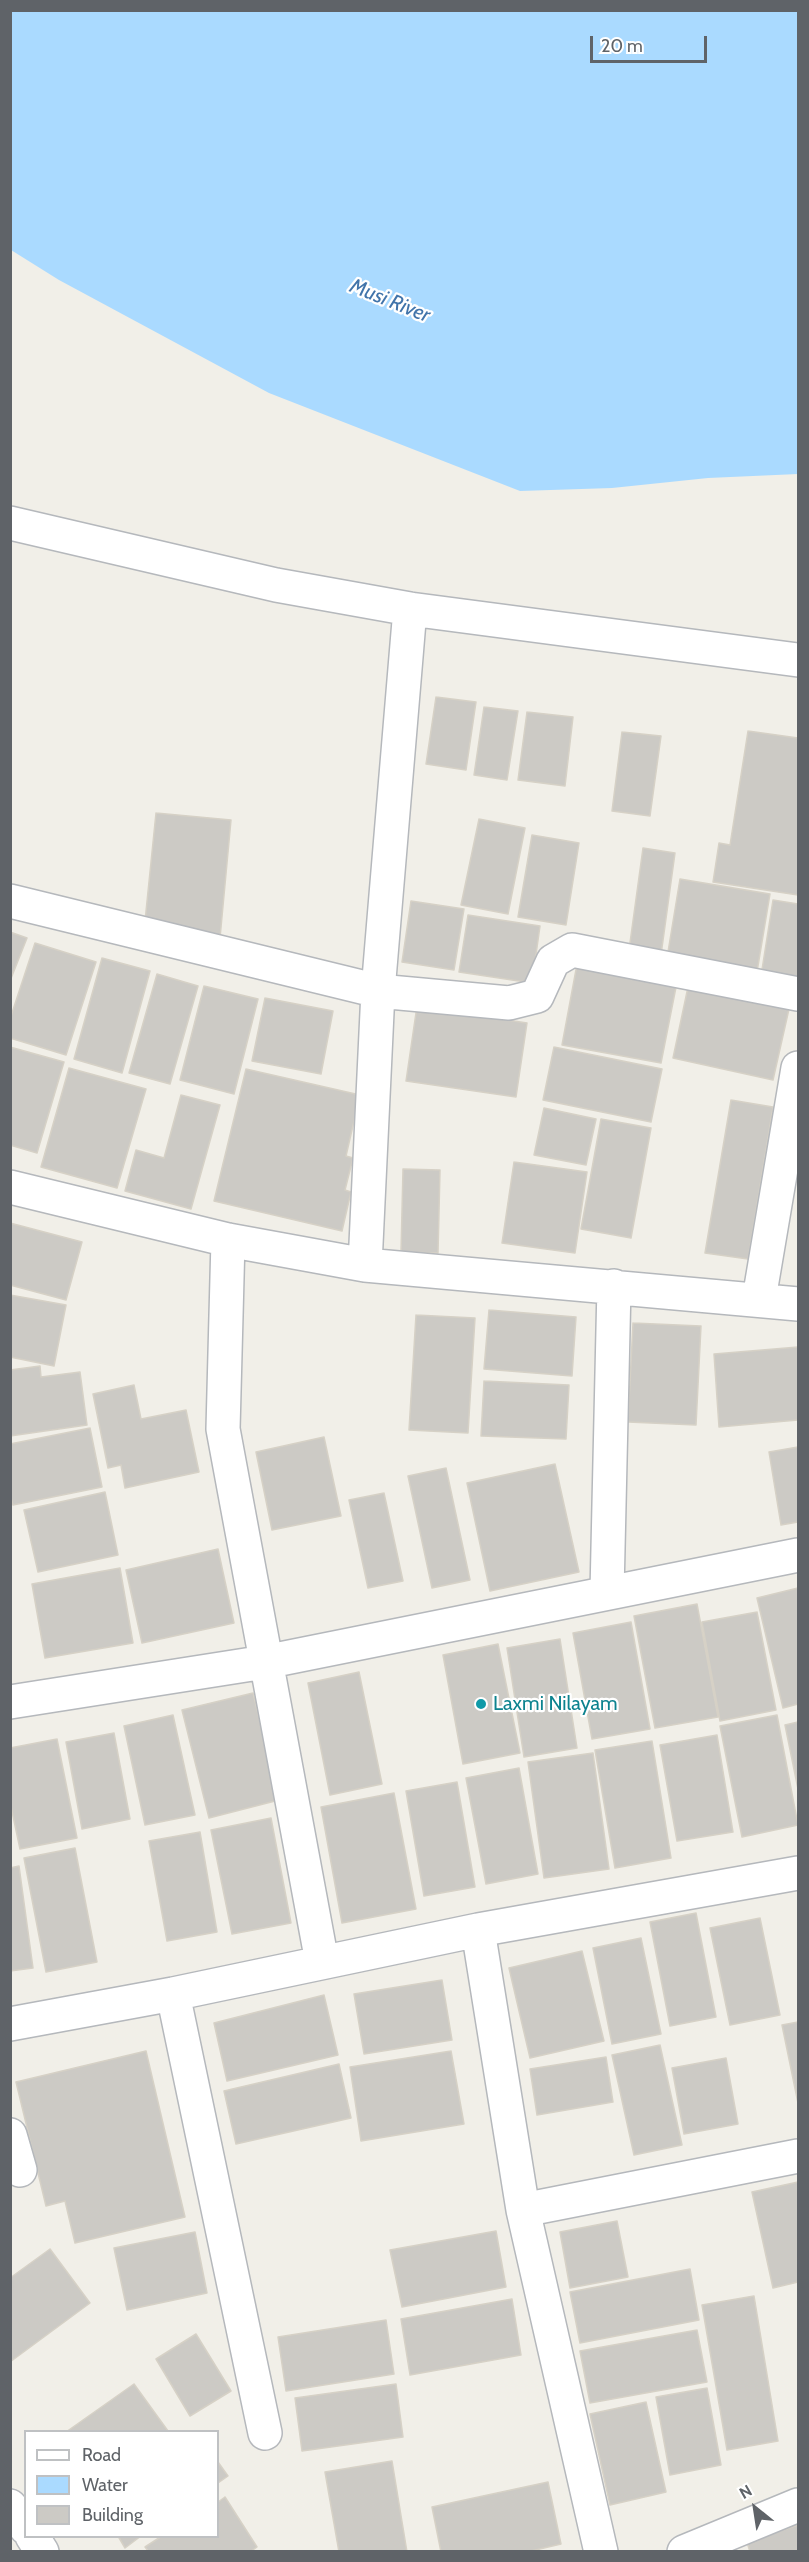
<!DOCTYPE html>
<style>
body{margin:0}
#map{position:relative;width:809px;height:2562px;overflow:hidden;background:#f1efe8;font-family:Cabin,sans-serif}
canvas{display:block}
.frame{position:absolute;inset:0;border:12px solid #5f6368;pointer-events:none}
.legend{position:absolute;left:24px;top:2430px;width:195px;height:108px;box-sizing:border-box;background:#fff;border:2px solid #bfc1c3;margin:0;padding:8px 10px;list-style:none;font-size:18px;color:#5f6368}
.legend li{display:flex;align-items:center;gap:12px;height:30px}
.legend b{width:30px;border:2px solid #bfc1c3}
.north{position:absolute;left:725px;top:2478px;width:60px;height:60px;-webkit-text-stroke:4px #fff;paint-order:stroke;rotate:330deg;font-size:16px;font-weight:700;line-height:24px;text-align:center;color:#5f6368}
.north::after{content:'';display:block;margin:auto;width:21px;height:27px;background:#5f6368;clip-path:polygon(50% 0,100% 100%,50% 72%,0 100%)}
.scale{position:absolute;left:590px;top:36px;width:117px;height:27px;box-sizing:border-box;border:3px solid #5f6368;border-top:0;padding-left:8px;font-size:18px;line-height:21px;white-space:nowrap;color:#5f6368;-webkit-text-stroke:4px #fff;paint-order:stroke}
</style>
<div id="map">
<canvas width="809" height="2562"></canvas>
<div class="frame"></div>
<ul class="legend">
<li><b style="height:8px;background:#fff"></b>Road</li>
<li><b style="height:16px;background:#aadaff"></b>Water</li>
<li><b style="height:16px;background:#cccac5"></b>Building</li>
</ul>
<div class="north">N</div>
<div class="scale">20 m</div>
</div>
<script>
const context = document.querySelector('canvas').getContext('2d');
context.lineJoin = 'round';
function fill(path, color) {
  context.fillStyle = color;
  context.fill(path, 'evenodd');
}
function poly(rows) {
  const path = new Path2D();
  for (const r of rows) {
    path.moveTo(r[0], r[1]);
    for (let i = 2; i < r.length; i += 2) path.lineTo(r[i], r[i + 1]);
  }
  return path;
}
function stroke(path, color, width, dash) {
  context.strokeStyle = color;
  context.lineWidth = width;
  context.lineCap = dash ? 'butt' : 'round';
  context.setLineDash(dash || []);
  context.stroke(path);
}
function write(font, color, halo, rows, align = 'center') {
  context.font = font + ' Cabin,sans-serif';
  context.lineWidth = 4.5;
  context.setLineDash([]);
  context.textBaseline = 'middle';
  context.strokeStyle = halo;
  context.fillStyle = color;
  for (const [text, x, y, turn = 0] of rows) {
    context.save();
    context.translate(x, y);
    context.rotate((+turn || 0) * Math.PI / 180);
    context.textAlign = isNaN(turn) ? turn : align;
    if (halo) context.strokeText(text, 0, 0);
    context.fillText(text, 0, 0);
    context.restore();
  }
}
fill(poly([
 [10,11,798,11,798,474,708,478,612,488,520,491,269,393,59,280,11,250]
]), '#aadaff');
const building = poly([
 [436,697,476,702,466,770,426,764,436,697],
 [484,707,518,711,507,780,474,775,484,707],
 [527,712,573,717,565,786,518,780,527,712],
 [748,731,798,738,798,895,713,882,719,843,730,845,748,731],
 [622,732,661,736,650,816,612,811,622,732],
 [156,813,231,820,220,938,144,931,156,813],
 [479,819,525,828,508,914,461,905,479,819],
 [532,835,579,843,566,925,518,917,532,835],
 [643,848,675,853,661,955,629,950,643,848],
 [680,879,770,894,757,972,667,958,680,879],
 [773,900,798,904,798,982,761,976,773,900],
 [411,901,464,909,454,970,402,962,411,901],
 [468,915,540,926,532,983,459,972,468,915],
 [10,932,27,938,10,981,10,932],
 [35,943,96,962,66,1055,10,1038,10,1019,35,943],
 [102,958,150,971,122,1073,74,1059,102,958],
 [578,959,678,977,661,1063,562,1045,578,959],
 [157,974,198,986,170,1084,129,1073,157,974],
 [204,986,258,999,234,1094,180,1080,204,986],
 [688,987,789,1009,773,1080,673,1058,688,987],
 [265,998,333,1011,321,1074,252,1061,265,998],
 [417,1006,527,1023,516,1097,406,1081,417,1006],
 [10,1047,64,1062,37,1153,10,1145,10,1047],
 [554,1047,662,1069,651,1122,543,1100,554,1047],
 [69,1068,146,1089,117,1188,41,1167,69,1068],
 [246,1069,360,1095,346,1156,353,1158,345,1190,351,1192,342,1231,214,1201,246,1069],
 [181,1095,220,1105,191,1209,125,1191,136,1150,164,1158,181,1095],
 [731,1100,773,1107,748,1259,705,1253,731,1100],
 [544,1108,596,1119,586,1165,534,1155,544,1108],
 [601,1119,651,1128,631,1238,581,1229,601,1119],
 [514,1162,587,1172,575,1253,502,1243,514,1162],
 [403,1169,440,1170,438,1253,401,1252,403,1169],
 [10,1223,82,1242,66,1300,10,1285,10,1223],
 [10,1295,66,1305,54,1366,10,1357,10,1295],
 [489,1310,576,1317,572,1376,484,1369,489,1310],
 [416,1315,475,1318,468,1433,409,1430,416,1315],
 [633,1323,701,1326,696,1425,628,1422,633,1323],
 [798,1347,798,1420,719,1427,714,1354,798,1347],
 [40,1366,41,1377,80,1372,87,1425,10,1436,10,1370,40,1366],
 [484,1381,569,1385,566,1439,481,1436,484,1381],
 [134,1385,141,1419,186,1410,199,1472,125,1488,121,1465,108,1468,93,1394,134,1385],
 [90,1428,102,1487,13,1505,10,1494,10,1444,90,1428],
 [324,1437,341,1516,272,1530,256,1452,324,1437],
 [798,1447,798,1522,781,1525,769,1452,798,1447],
 [555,1464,579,1572,490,1591,467,1483,555,1464],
 [446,1468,470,1580,432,1588,408,1476,446,1468],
 [105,1492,118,1555,38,1572,24,1510,105,1492],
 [384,1493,403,1581,368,1588,349,1500,384,1493],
 [218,1549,234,1623,142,1643,126,1570,218,1549],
 [120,1568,133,1643,45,1658,32,1584,120,1568],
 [798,1588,798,1704,783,1708,757,1598,798,1588],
 [697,1604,718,1717,655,1728,634,1616,697,1604],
 [757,1612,776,1710,720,1721,702,1622,757,1612],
 [631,1622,650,1729,592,1739,573,1633,631,1622],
 [560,1639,577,1748,524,1757,507,1648,560,1639],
 [498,1644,520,1753,463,1764,443,1655,498,1644],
 [359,1672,382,1784,330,1795,308,1683,359,1672],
 [253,1693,279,1800,209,1818,182,1710,253,1693],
 [173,1715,195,1815,145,1825,124,1726,173,1715],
 [777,1715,798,1825,742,1837,720,1726,777,1715],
 [798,1722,798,1789,785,1725,798,1722],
 [114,1733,130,1819,82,1829,66,1742,114,1733],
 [717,1735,733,1832,677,1841,660,1745,717,1735],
 [57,1739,77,1838,20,1849,10,1802,10,1748,57,1739],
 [652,1741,671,1858,615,1868,595,1750,652,1741],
 [593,1753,609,1869,544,1878,528,1762,593,1753],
 [519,1768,538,1874,486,1884,466,1778,519,1768],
 [457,1782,475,1887,424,1896,406,1791,457,1782],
 [394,1793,416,1909,342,1923,321,1807,394,1793],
 [271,1818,291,1923,232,1934,211,1830,271,1818],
 [200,1832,217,1932,167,1941,149,1841,200,1832],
 [75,1848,97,1962,46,1972,24,1858,75,1848],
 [19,1866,33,1968,10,1971,10,1868,19,1866],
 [696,1913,716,2017,670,2026,650,1922,696,1913],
 [760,1918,780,2015,730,2025,710,1928,760,1918],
 [641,1938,661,2034,612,2044,593,1948,641,1938],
 [582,1951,604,2041,530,2058,509,1968,582,1951],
 [442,1980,452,2040,364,2054,354,1994,442,1980],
 [324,1995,338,2055,227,2081,214,2023,324,1995],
 [798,2022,798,2103,782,2025,798,2022],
 [660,2045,682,2145,634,2155,612,2055,660,2045],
 [146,2051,185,2217,75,2243,65,2201,46,2206,16,2082,146,2051],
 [451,2051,464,2124,361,2141,350,2067,451,2051],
 [606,2057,613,2102,537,2115,530,2069,606,2057],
 [726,2058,738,2124,684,2134,672,2068,726,2058],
 [339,2064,351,2118,236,2144,224,2091,339,2064],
 [798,2182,798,2282,773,2288,752,2192,798,2182],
 [617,2221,628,2277,570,2288,560,2232,617,2221],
 [496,2231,506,2287,402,2307,390,2250,496,2231],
 [195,2232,207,2293,127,2310,114,2248,195,2232],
 [50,2249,90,2303,10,2362,10,2278,50,2249],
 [690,2269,699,2320,580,2343,570,2292,690,2269],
 [754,2296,778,2441,727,2450,702,2305,754,2296],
 [512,2299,521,2355,410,2375,401,2319,512,2299],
 [386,2320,394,2374,286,2391,278,2337,386,2320],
 [697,2330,707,2382,590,2403,580,2351,697,2330],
 [196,2334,231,2391,190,2416,156,2359,196,2334],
 [134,2384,168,2431,66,2432,134,2384],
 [396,2384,403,2437,302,2451,295,2398,396,2384],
 [707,2388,721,2465,670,2475,656,2397,707,2388],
 [646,2402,666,2492,610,2505,590,2414,646,2402],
 [392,2461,407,2552,339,2552,325,2472,392,2461],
 [218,2462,228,2476,218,2483,218,2462],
 [548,2482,561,2544,527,2552,441,2552,432,2507,548,2482],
 [225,2497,257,2547,250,2552,149,2552,145,2547,162,2536,218,2536,218,2502,225,2497],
 [798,2525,798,2552,750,2552,747,2542,798,2525],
 [118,2536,141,2536,125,2548,118,2536]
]);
fill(building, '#cccac5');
stroke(building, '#d6d1c6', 1.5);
const minor = poly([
 [10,523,276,585,410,609,798,660],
 [10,901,378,991,509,1003,537,996,553,961,572,950,798,994],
 [10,1187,228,1240,365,1265,798,1304],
 [228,1240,223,1429,322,1962],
 [365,1265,378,991,410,609],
 [759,1299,798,1068],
 [607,1592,614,1286],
 [10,1702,265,1662,798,1555],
 [478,1930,523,2210,601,2552],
 [173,1994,265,2433],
 [10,2024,173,1994,478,1930,798,1873],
 [10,2135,20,2170],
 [523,2210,798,2156],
 [10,2506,26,2528],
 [32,2536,42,2552],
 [684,2552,798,2505]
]);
stroke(minor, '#b5b8bc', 36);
stroke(minor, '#fff', 33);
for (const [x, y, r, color] of [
 [481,1704,6,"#0f9aa8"]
]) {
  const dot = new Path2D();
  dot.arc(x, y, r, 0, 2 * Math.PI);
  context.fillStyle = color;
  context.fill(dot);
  stroke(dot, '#fff', 2);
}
write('20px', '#0d838f', '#fff', [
 ["Laxmi Nilayam",493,1704]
], 'left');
write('italic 21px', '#4174aa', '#fff', [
 ["Musi River",390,301,22]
]);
</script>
